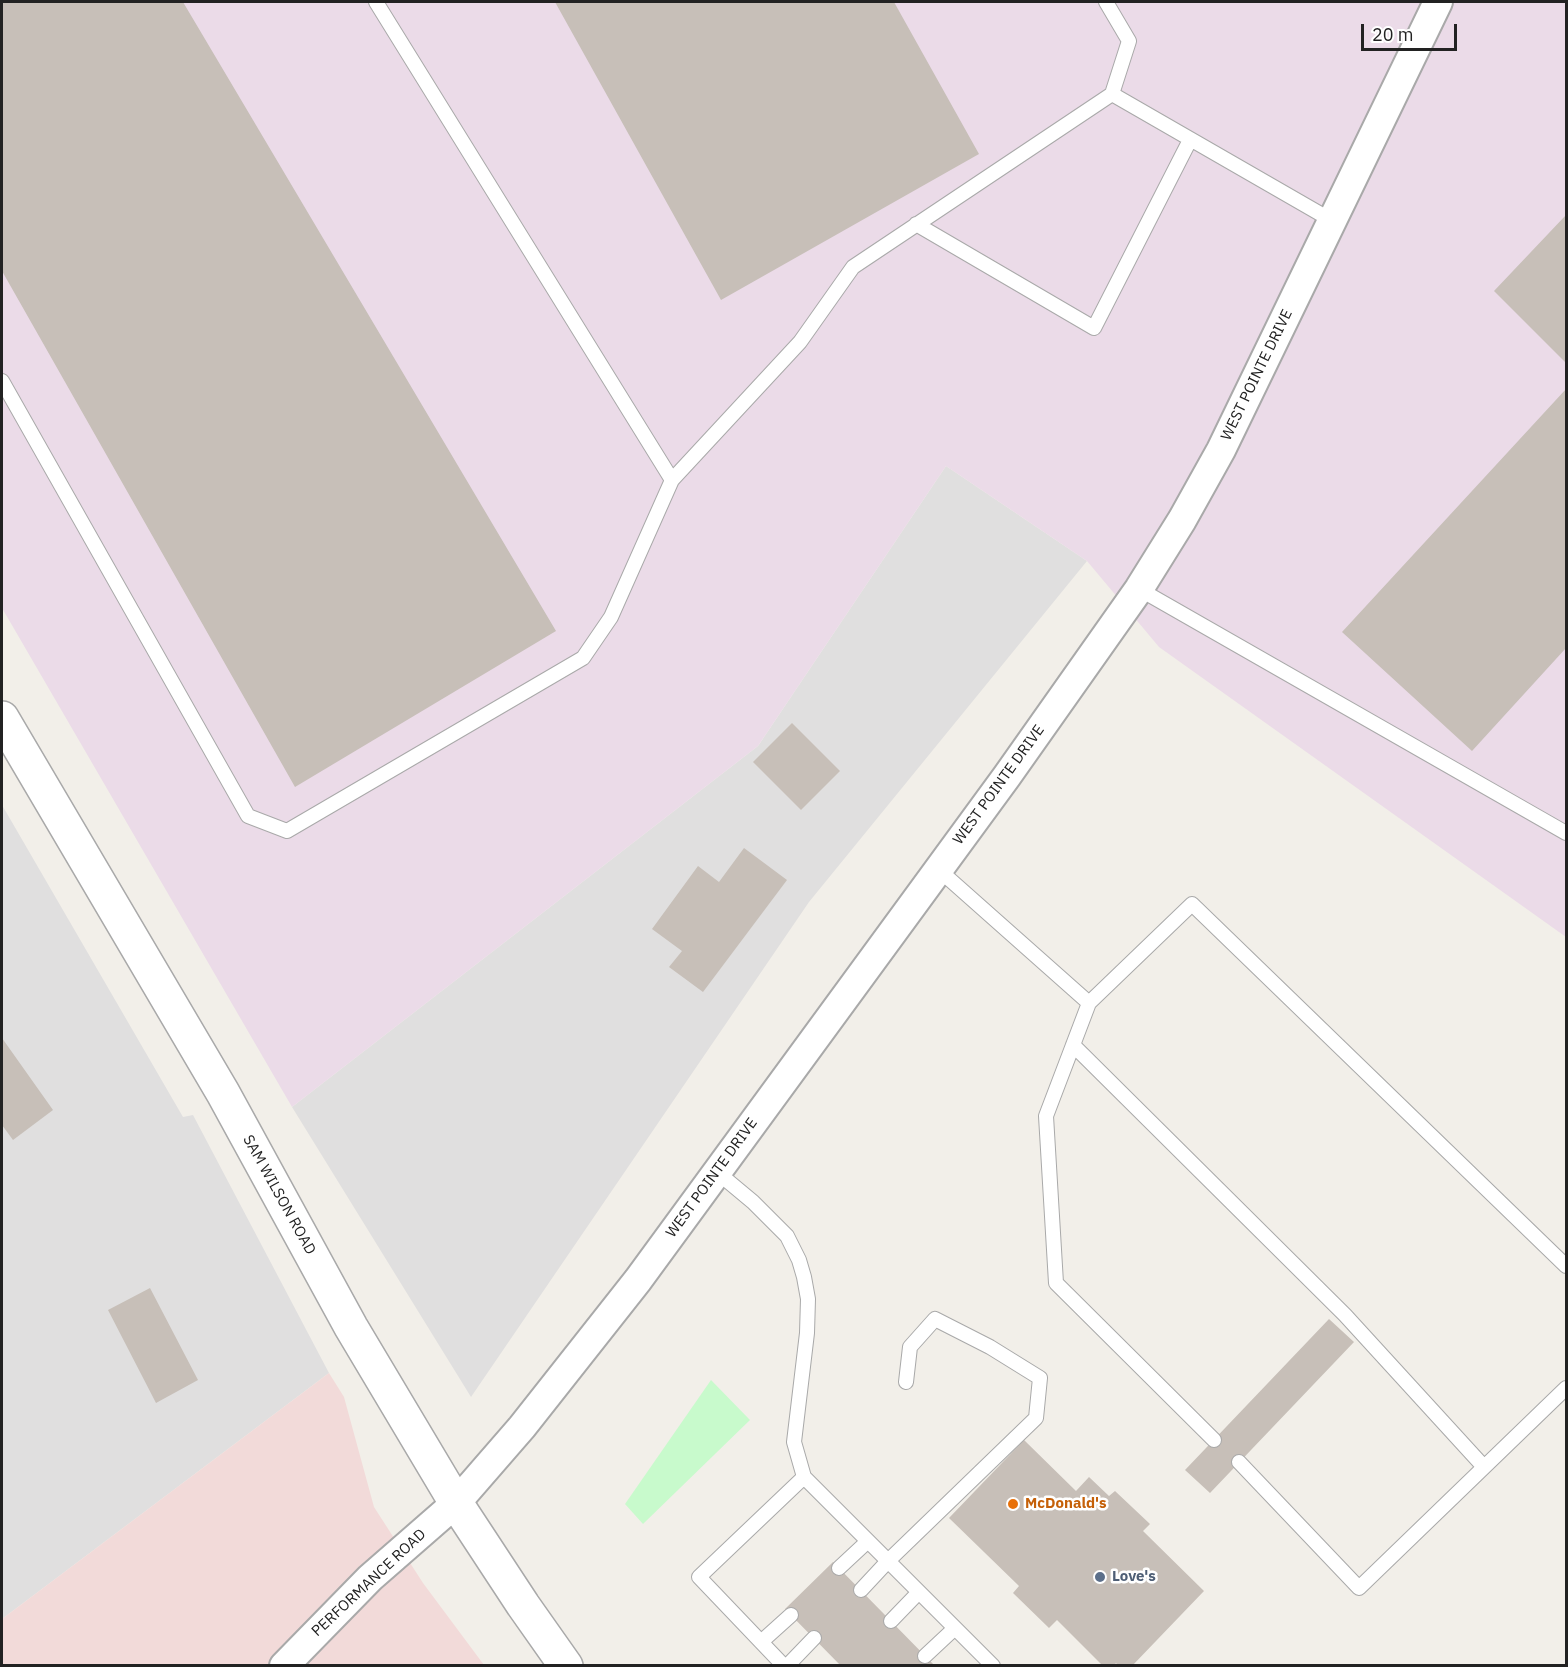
<!DOCTYPE html>
<style>
body{margin:0}
#map{position:relative;width:1568px;height:1667px;overflow:hidden;background:#f2efe9;font-family:"IBM Plex Sans",sans-serif}
canvas{display:block}
.frame{position:absolute;inset:0;border:3px solid #222;pointer-events:none}
.scale{position:absolute;left:1361px;top:24px;width:96px;height:27px;box-sizing:border-box;border:3px solid #222;border-top:0;padding-left:8px;font-size:18px;line-height:21px;white-space:nowrap;color:#222;-webkit-text-stroke:4px #fff;paint-order:stroke}
</style>
<div id="map">
<canvas width="1568" height="1667"></canvas>
<div class="frame"></div>
<div class="scale">20 m</div>
</div>
<script>
const context = document.querySelector('canvas').getContext('2d');
context.lineJoin = 'round';
function fill(path, color) {
  context.fillStyle = color;
  context.fill(path, 'evenodd');
}
function poly(rows) {
  const path = new Path2D();
  for (const r of rows) {
    path.moveTo(r[0], r[1]);
    for (let i = 2; i < r.length; i += 2) path.lineTo(r[i], r[i + 1]);
  }
  return path;
}
function stroke(path, color, width, dash) {
  context.strokeStyle = color;
  context.lineWidth = width;
  context.lineCap = dash ? 'butt' : 'round';
  context.setLineDash(dash || []);
  context.stroke(path);
}
function write(font, color, halo, rows, align = 'center') {
  context.font = font + ' "IBM Plex Sans",sans-serif';
  context.lineWidth = 5;
  context.setLineDash([]);
  context.textBaseline = 'middle';
  context.strokeStyle = halo;
  context.fillStyle = color;
  for (const [text, x, y, turn = 0] of rows) {
    context.save();
    context.translate(x, y);
    context.rotate((+turn || 0) * Math.PI / 180);
    context.textAlign = isNaN(turn) ? turn : align;
    if (halo) context.strokeText(text, 0, 0);
    context.fillText(text, 0, 0);
    context.restore();
  }
}
fill(poly([
 [946,466,1087,561,809,902,471,1397,292,1107,758,746],
 [2,805,183,1117,193,1115,329,1373,2,1619]
]), '#e0dfdf');
fill(poly([
 [329,1373,344,1397,374,1507,423,1583,484,1665,2,1666,2,1619]
]), '#f2dad9');
fill(poly([
 [2,2,1566,2,1566,937,1159,647,1087,561,946,466,758,746,292,1107,2,608]
]), '#ebdbe8');
fill(poly([
 [711,1380,750,1420,643,1524,625,1504]
]), '#c8facc');
fill(poly([
 [2,2,183,2,556,631,295,787,2,271],
 [555,2,894,2,979,154,721,300],
 [1566,215,1566,363,1494,291],
 [1566,389,1566,648,1472,751,1342,632],
 [792,723,840,771,801,810,753,762],
 [744,848,787,880,703,992,669,967,682,951,652,929,698,866,719,882],
 [2,1038,53,1110,13,1140,2,1125],
 [150,1288,198,1380,156,1403,108,1310],
 [1329,1319,1354,1342,1210,1493,1185,1470],
 [1024,1440,1076,1491,1089,1477,1109,1496,1115,1491,1150,1524,1143,1531,1204,1591,1132,1666,1118,1666,1116,1663,1114,1666,1103,1666,1057,1620,1049,1628,1013,1593,1019,1586,949,1518],
 [833,1562,935,1666,841,1666,785,1609]
]), '#c7bfb8');
const service = poly([
 [376,2,672,480],
 [1106,2,1129,41,1112,94],
 [916,224,1094,328,1190,140],
 [2,381,248,816,287,831,583,658,611,617,672,480,800,342,853,267,1112,94,1331,220],
 [1139,589,1566,833],
 [938,869,1089,1003],
 [1073,1045,1345,1315,1484,1467],
 [717,1172,753,1202,787,1236,799,1260,804,1277,808,1299,807,1333,794,1442,804,1477,993,1666],
 [1214,1440,1056,1283,1046,1116,1089,1003,1192,904,1566,1266],
 [1239,1462,1359,1588,1566,1388],
 [839,1568,868,1541],
 [861,1590,888,1561,1036,1418,1040,1378,990,1347,935,1319,910,1347,906,1382],
 [891,1621,919,1592],
 [761,1642,791,1615],
 [925,1656,955,1628],
 [784,1666,699,1577,804,1477],
 [787,1666,814,1638]
]);
const minor = poly([
 [284,1666,370,1578,456,1503,522,1427,638,1280,1007,776,1139,589,1182,520,1221,450,1438,2]
]);
const tertiary = poly([
 [2,718,223,1093,351,1327,456,1503,523,1605,566,1666]
]);
stroke(service, '#a9a9a9', 16);
stroke(minor, '#a9a9a9', 32);
stroke(tertiary, '#a9a9a9', 36);
stroke(service, '#fff', 14);
stroke(minor, '#fff', 28);
stroke(tertiary, '#fff', 33);
for (const [x, y, r, color] of [
 [1013,1504,6,"#e8710a"],
 [1100,1577,6,"#5c6f8a"]
]) {
  const dot = new Path2D();
  dot.arc(x, y, r, 0, 2 * Math.PI);
  context.fillStyle = color;
  context.fill(dot);
  stroke(dot, '#fff', 2);
}
write('15px', '#222', '#fff', [
 ["WEST POINTE DRIVE",1257,375,-64],
 ["WEST POINTE DRIVE",999,785,-54],
 ["WEST POINTE DRIVE",712,1178,-54],
 ["SAM WILSON ROAD",279,1195,61],
 ["PERFORMANCE ROAD",369,1583,-43]
]);
write('bold 15px', '#c56008', '#fff', [
 ["McDonald's",1025,1504]
], 'left');
write('bold 15px', '#4e5e75', '#fff', [
 ["Love's",1112,1577]
], 'left');
</script>
